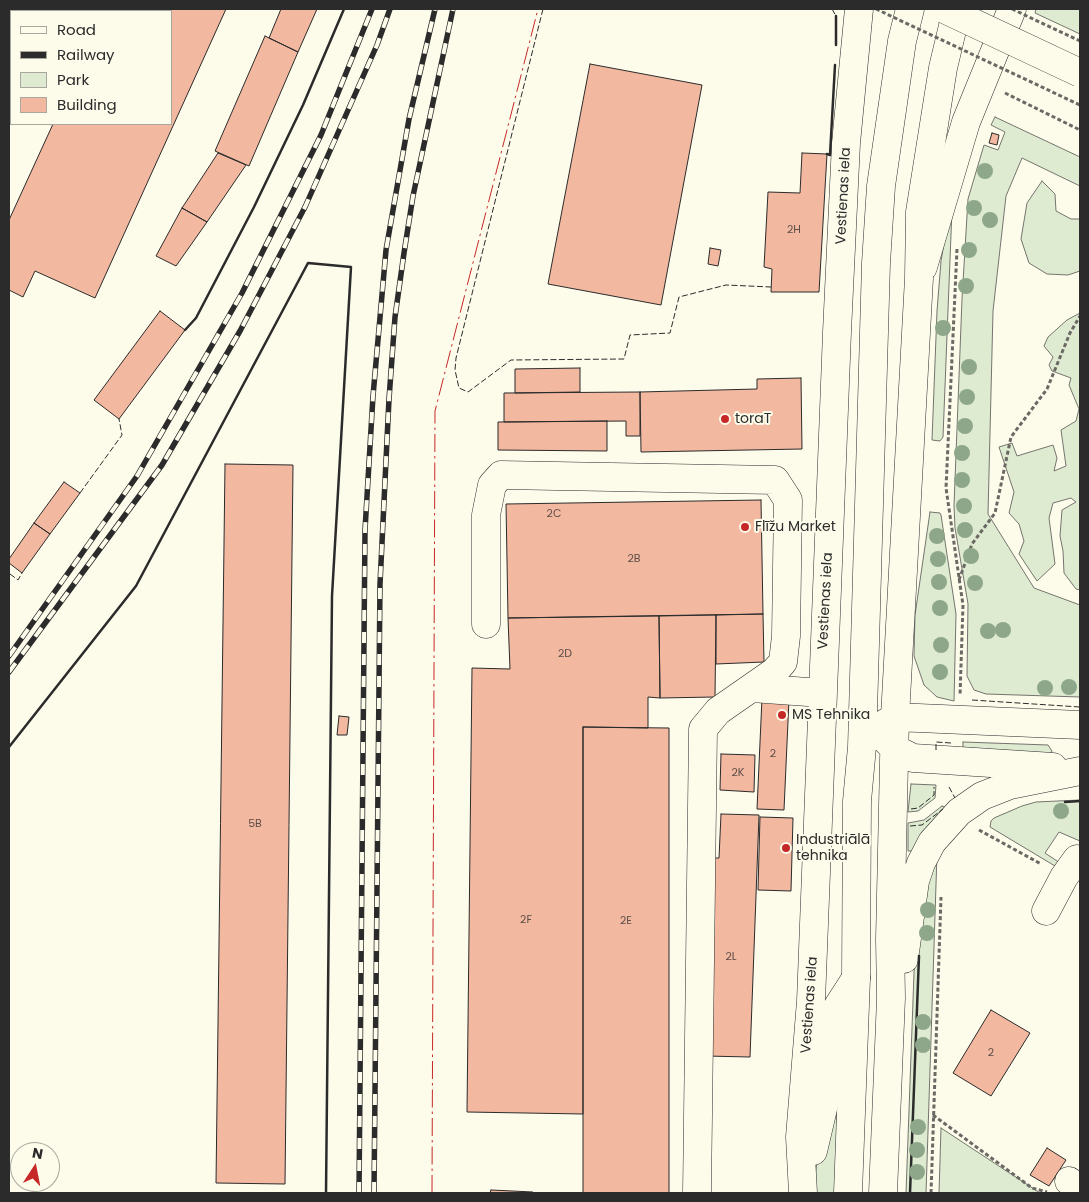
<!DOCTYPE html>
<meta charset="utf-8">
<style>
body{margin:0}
#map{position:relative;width:1089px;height:1202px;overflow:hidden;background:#fdfbea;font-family:Poppins,sans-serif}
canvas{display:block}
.frame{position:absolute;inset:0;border:10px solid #2b2b2b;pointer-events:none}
.legend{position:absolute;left:10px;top:10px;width:162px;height:115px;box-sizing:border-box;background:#fdfbea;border:1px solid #a9a89e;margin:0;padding:6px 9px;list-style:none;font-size:15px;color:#2b2b2b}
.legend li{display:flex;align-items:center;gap:10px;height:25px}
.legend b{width:25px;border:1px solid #a9a89e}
.north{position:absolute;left:10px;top:1142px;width:50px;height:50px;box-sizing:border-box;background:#fdfbea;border:1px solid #a9a89e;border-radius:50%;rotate:11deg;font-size:14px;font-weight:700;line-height:20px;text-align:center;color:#2b2b2b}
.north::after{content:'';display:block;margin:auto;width:18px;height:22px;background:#c62828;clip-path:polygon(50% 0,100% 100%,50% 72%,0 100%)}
</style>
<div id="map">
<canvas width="1089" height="1202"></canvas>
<div class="frame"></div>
<ul class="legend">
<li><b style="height:6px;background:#fdfbea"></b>Road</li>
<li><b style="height:6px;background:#2b2b2b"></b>Railway</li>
<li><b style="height:14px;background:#deebd1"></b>Park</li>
<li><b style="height:14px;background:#f2b8a0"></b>Building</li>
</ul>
<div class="north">N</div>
</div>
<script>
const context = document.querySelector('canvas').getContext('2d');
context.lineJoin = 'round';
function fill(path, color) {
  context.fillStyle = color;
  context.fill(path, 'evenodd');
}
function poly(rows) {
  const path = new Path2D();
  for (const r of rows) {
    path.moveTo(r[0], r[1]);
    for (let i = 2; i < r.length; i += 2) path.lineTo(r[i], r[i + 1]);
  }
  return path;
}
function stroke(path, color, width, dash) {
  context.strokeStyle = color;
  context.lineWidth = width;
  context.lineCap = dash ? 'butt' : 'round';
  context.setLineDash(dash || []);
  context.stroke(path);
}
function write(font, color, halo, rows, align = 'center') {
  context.font = font + ' Poppins,sans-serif';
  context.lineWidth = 4;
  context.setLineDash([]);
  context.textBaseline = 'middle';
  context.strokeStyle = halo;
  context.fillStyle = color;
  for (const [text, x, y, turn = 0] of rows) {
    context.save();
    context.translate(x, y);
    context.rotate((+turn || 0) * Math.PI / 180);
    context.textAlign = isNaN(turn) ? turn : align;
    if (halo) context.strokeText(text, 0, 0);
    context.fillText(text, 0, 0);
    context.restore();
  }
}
const green = poly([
 [1036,9,1080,9,1080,34,1035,13,1036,9],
 [995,117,1080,157,1080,186,1022,158,1006,196,993,311,988,514,1034,588,1080,605,1080,697,986,694,974,690,967,676,968,604,955,528,954,506,962,299,968,199,984,145,998,150,1005,132,991,125,995,117],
 [1042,181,1055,194,1056,211,1071,219,1080,219,1080,271,1068,275,1047,274,1029,263,1021,239,1027,203,1042,181],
 [950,208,952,209,943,437,940,441,932,440,937,311,941,261,950,208],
 [1080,313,1080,590,1076,589,1064,573,1063,551,1060,536,1062,510,1076,502,1071,498,1053,503,1049,518,1055,564,1037,581,1019,554,1024,541,1019,524,1009,513,1014,492,999,447,1012,443,1017,456,1053,445,1057,458,1054,471,1066,466,1061,430,1076,421,1079,409,1069,385,1071,378,1052,371,1049,365,1053,357,1044,346,1048,337,1067,320,1080,313],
 [930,512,940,513,941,515,956,614,954,701,937,697,924,685,914,656,915,615,930,512],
 [963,742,1048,745,1052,751,1050,755,963,752,963,742],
 [911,784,936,785,935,798,918,811,908,812,911,784],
 [1080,800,1080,841,1059,832,1045,853,1060,863,1060,869,990,827,991,821,994,818,1022,806,1036,802,1080,800],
 [942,806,947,808,913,851,908,851,908,823,924,820,942,806],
 [937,854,926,1193,906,1193,916,918,937,854],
 [837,1109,836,1193,813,1193,817,1161,837,1109],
 [941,1128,1040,1193,939,1193,941,1128]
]);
fill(green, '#deebd1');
stroke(green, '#74746e', 1);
const building = poly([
 [9,9,36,9,35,11,11,11,11,62,9,67,9,9],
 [82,9,226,9,95,298,35,271,23,297,9,290,9,220,53,124,171,124,171,11,87,11,82,9],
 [281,9,317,9,298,52,269,38,281,9],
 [265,36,298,52,249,166,215,151,265,36],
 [590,64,702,85,661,305,548,284,590,64],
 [992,133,999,135,997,145,989,143,992,133],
 [218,153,246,165,207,222,182,208,218,153],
 [802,153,827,154,819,292,771,292,772,269,764,267,768,192,800,193,802,153],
 [182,208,207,222,176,266,156,256,182,208],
 [710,248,721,250,718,266,708,264,710,248],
 [160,311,185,330,119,419,94,400,160,311],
 [580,368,580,392,515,393,515,369,580,368],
 [801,378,802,449,641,452,640,392,757,389,757,379,801,378],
 [640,392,640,436,626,436,626,421,504,422,504,393,640,392],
 [607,421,607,451,498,450,498,422,607,421],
 [225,464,293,465,285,1184,216,1183,225,464],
 [64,482,80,493,50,534,34,523,64,482],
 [761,500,763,614,508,618,506,504,761,500],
 [34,523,50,534,22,573,9,563,9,559,34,523],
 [763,614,764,662,716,664,716,615,763,614],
 [716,615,715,697,660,698,659,616,716,615],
 [659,616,660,698,648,697,648,728,583,727,583,1114,467,1112,472,668,510,669,508,618,659,616],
 [762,698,789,699,784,810,757,809,762,698],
 [339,716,349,717,347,735,337,735,339,716],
 [583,727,669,728,669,1193,583,1193,583,727],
 [721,754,755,755,754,792,720,790,721,754],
 [721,814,759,815,750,1057,706,1056,713,858,719,858,721,814],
 [760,817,793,818,791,891,758,890,760,817],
 [991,1010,1030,1033,991,1096,953,1073,991,1010],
 [1047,1148,1066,1160,1049,1186,1030,1175,1047,1148],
 [491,1190,533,1192,533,1193,490,1193,491,1190]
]);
fill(building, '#f2b8a0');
stroke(building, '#2b2b2b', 1);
const minor = poly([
 [923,267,966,122,1012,9],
 [486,624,486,515,492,485,501,475,775,480,788,500,786,636,783,662,774,672,718,711,703,729,697,1193],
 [752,688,822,693],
 [1046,911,1064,877,1077,859],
 [813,1151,829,1083,838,1006,856,978],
 [1069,1181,1080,1190],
 [803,1193,800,1137,811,1001,837,332,846,143,859,9]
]);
const major = poly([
 [879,727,895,717,1080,725],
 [884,738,895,749,913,758,1053,767],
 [904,959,915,881,921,863,932,842,959,812,982,796,1010,785,1080,771],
 [848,1193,856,978,857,801,862,747,876,263,881,186,902,41,910,9],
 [883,1193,891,998,890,939,895,717,919,278,920,212,943,68,957,9]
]);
stroke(minor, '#2b2b2b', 29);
stroke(major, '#2b2b2b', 29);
stroke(poly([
 [1005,93,1080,130],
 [957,249,946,488,963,605,960,696],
 [959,580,972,544,995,513,1011,437,1047,389,1070,333,1080,316],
 [979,830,1041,864],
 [933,1115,1032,1188,1047,1192],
 [931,1193,941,897]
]), '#6a6964', 3, [4, 2.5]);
stroke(minor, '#fdfbea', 28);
stroke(major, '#fdfbea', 28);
const rail = poly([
 [9,656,137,476,242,293,321,135,372,9],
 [9,672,162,465,240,331,305,207,377,45,390,9],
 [359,1193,365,530,373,396,386,250,409,119,435,9],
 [374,1193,380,584,389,399,395,317,404,253,413,196,453,9]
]);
stroke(rail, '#2b2b2b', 5.5);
stroke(rail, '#fdfbea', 4, [11]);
const majorBridge = poly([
 [944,9,1080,73]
]);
stroke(majorBridge, '#2b2b2b', 29, []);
stroke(poly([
 [876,9,1080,105],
 [1012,9,1080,41]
]), '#6a6964', 3, [4, 2.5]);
stroke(majorBridge, '#fdfbea', 28);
stroke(poly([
 [543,9,456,358,455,370,459,388,468,392,511,360,624,359,630,335,670,333,679,297,726,285,771,287],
 [832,9,836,16],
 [80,493,122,435,119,419],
 [10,574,18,580,22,573],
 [972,700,1080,707],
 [936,750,936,742,951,743],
 [949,787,955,798],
 [911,809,918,808,934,795,934,787],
 [910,826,922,825,943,809]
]), '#2b2b2b', 1, [6, 2.5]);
stroke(poly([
 [836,16,836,45],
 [827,154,830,155,835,65],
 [185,330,196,318,254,207,303,105,344,9],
 [9,747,136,586,308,263,351,267,332,596,326,1193],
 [1065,802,1080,801],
 [910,1193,919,956]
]), '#2b2b2b', 2.5);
stroke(poly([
 [432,1193,435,411,538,9]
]), '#c62828', 1, [18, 4, 2.5, 4]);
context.fillStyle = '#8ea78a';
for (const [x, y] of [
 [985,171],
 [974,208],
 [990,220],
 [969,250],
 [966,286],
 [943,328],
 [969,367],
 [967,397],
 [965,426],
 [962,453],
 [962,480],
 [964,506],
 [965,530],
 [937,536],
 [971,556],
 [938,559],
 [939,582],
 [975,583],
 [940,608],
 [1003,630],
 [988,631],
 [941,645],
 [940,672],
 [1069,687],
 [1045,688],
 [1061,811],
 [928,910],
 [927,933],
 [923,1022],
 [923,1045],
 [918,1127],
 [917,1150],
 [917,1172]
]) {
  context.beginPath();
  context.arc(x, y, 8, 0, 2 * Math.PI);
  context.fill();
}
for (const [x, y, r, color] of [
 [725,419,5,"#c62828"],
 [745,527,5,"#c62828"],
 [782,715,5,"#c62828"],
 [786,848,5,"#c62828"]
]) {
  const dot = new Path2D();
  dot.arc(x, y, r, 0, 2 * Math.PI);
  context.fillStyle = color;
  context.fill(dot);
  stroke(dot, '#fdfbea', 2);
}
write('11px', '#5d4e48', null, [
 ["2H",794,230],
 ["2C",554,514],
 ["2B",634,559],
 ["2D",565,654],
 ["2",773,754],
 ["2K",738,773],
 ["5B",255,824],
 ["2F",526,920],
 ["2E",626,921],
 ["2L",731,957],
 ["2",991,1053]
]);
write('14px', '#2b2b2b', '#fdfbea', [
 ["Vestienas iela",844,196,-87],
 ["Vestienas iela",826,601,-87],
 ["Vestienas iela",810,1005,-86]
]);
write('14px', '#2b2b2b', '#fdfbea', [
 ["toraT",735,419],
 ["Flīžu Market",755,527],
 ["MS Tehnika",792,715],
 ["Industriālā",796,840],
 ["tehnika",796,856]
], 'left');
</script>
